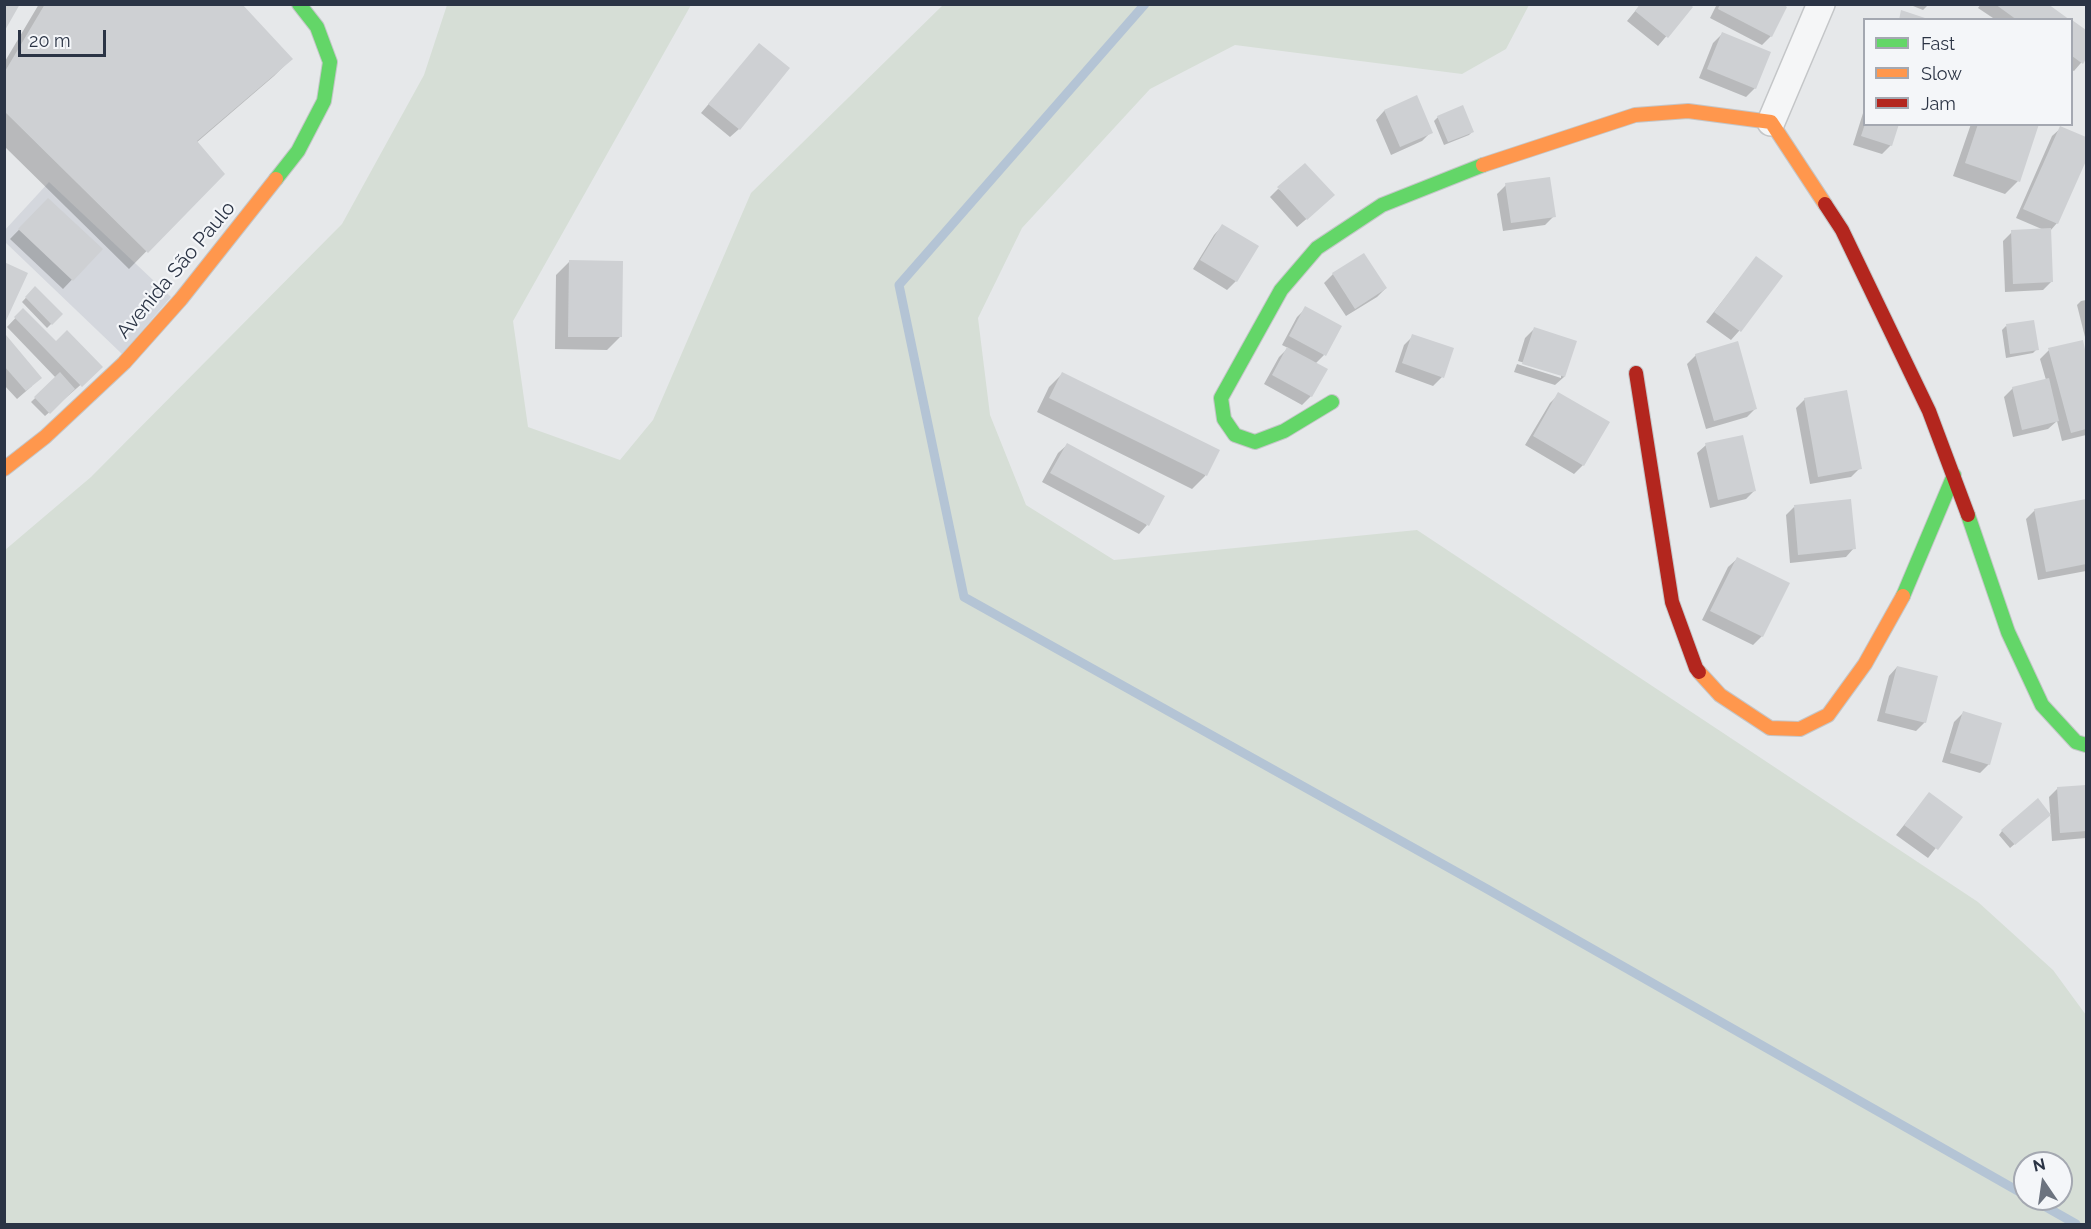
<!DOCTYPE html>
<meta charset="utf-8">
<style>
body{margin:0}
#map{position:relative;width:2091px;height:1229px;overflow:hidden;background:#e6e8ea;font-family:Raleway,sans-serif}
canvas{display:block}
.frame{position:absolute;inset:0;border:6px solid #2b3445;pointer-events:none}
.legend{position:absolute;left:1863px;top:18px;width:210px;height:108px;box-sizing:border-box;background:#f4f6f9;border:2px solid #a4a8b1;margin:0;padding:8px 10px;list-style:none;font-size:18px;color:#2b3445}
.legend li{display:flex;align-items:center;gap:12px;height:30px}
.legend b{width:30px;border:2px solid #a4a8b1}
.north{position:absolute;left:2013px;top:1151px;width:60px;height:60px;box-sizing:border-box;background:#f4f6f9;border:2px solid #a4a8b1;border-radius:50%;rotate:347deg;font-size:16px;font-weight:700;line-height:24px;text-align:center;color:#2b3445}
.north::after{content:'';display:block;margin:auto;width:21px;height:27px;background:#6c737f;clip-path:polygon(50% 0,100% 100%,50% 72%,0 100%)}
.scale{position:absolute;left:18px;top:30px;width:88px;height:27px;box-sizing:border-box;border:3px solid #2b3445;border-top:0;padding-left:8px;font-size:18px;line-height:21px;white-space:nowrap;color:#2b3445;-webkit-text-stroke:4px #f4f6f9;paint-order:stroke}
</style>
<div id="map">
<canvas width="2091" height="1229"></canvas>
<div class="frame"></div>
<ul class="legend">
<li><b style="height:8px;background:#63d668"></b>Fast</li>
<li><b style="height:8px;background:#ff974d"></b>Slow</li>
<li><b style="height:8px;background:#b3261e"></b>Jam</li>
</ul>
<div class="north">N</div>
<div class="scale">20 m</div>
</div>
<script>
const context = document.querySelector('canvas').getContext('2d');
context.lineJoin = 'round';
function fill(path, color) {
  context.fillStyle = color;
  context.fill(path, 'evenodd');
}
function poly(rows) {
  const path = new Path2D();
  for (const r of rows) {
    path.moveTo(r[0], r[1]);
    for (let i = 2; i < r.length; i += 2) path.lineTo(r[i], r[i + 1]);
  }
  return path;
}
function stroke(path, color, width, dash) {
  context.strokeStyle = color;
  context.lineWidth = width;
  context.lineCap = dash ? 'butt' : 'round';
  context.setLineDash(dash || []);
  context.stroke(path);
}
function write(font, color, halo, rows, align = 'center') {
  context.font = font + ' Raleway,sans-serif';
  context.lineWidth = 4.5;
  context.setLineDash([]);
  context.textBaseline = 'middle';
  context.strokeStyle = halo;
  context.fillStyle = color;
  for (const [text, x, y, turn = 0] of rows) {
    context.save();
    context.translate(x, y);
    context.rotate((+turn || 0) * Math.PI / 180);
    context.textAlign = isNaN(turn) ? turn : align;
    if (halo) context.strokeText(text, 0, 0);
    context.fillText(text, 0, 0);
    context.restore();
  }
}
fill(poly([
 [49,182,171,297,122,354,5,242,4,231]
]), '#d4d7dd');
fill(poly([
 [447,5,691,5,513,321,528,427,620,460,653,420,751,193,943,5,1529,5,1506,49,1462,74,1235,45,1150,89,1022,228,978,318,990,415,1026,505,1114,560,1417,530,1978,902,2053,970,2086,1015,2086,1224,5,1224,5,550,91,477,342,224,424,75],
 [2025,1163,2061,1163,2061,1199,2025,1199]
]), '#d6ded6');
fill(poly([
 [39,4,240,4,291,59,274,76,196,143,223,173,129,269,4,146,4,63],
 [1641,4,1691,7,1658,46,1627,21],
 [1717,4,1779,4,1771,36,1762,45,1710,18],
 [1908,4,1929,4,1923,10],
 [1981,4,2045,4,2067,20,1996,20,1978,8],
 [2072,22,2086,32,2086,57,2074,71,2072,70],
 [1722,34,1755,88,1746,97,1699,78,1713,43],
 [759,45,739,129,730,137,701,113],
 [1416,97,1431,132,1422,141,1391,155,1376,120,1384,111],
 [1864,110,1864,124,1897,124,1891,145,1882,154,1853,145],
 [1438,117,1473,131,1469,135,1444,145,1434,121],
 [1971,124,2038,124,2018,181,2005,194,1953,176],
 [2061,128,2086,139,2086,158,2057,223,2050,231,2052,281,2043,290,2005,292,2003,241,2012,232,2044,230,2016,218,2052,136],
 [1506,185,1554,216,1545,225,1503,231,1497,194],
 [1278,189,1324,204,1297,227,1270,197],
 [48,200,101,249,63,289,10,239],
 [1222,226,1236,281,1227,290,1193,269,1214,235],
 [1756,258,1739,331,1731,340,1706,322],
 [569,262,620,337,607,350,555,349,556,275],
 [1333,274,1386,288,1377,297,1346,316,1324,283],
 [35,288,61,314,47,328,22,302],
 [2086,300,2086,341,2077,305,2081,301],
 [1306,308,1324,355,1315,364,1311,396,1302,405,1264,384,1279,357,1288,348,1282,345,1297,317],
 [23,310,56,343,101,367,45,416,31,402,56,378,7,327],
 [2006,326,2037,349,2033,353,2006,358,2002,330],
 [1534,329,1575,342,1564,377,1555,385,1514,372,1517,364,1561,378,1561,374,1518,361,1525,338],
 [1413,336,1442,377,1433,386,1395,372,1404,345],
 [4,339,32,386,17,399,4,385],
 [2082,341,2086,360,2086,435,2062,441,2057,421,2048,429,2013,437,2004,397,2013,388,2046,380,2040,359,2049,350],
 [1696,355,1755,409,1747,417,1706,429,1687,364],
 [1062,374,1218,450,1205,476,1192,489,1037,412,1049,387],
 [1559,394,1583,465,1574,474,1525,445,1550,403],
 [1805,399,1860,468,1851,477,1810,484,1796,408],
 [1067,445,1147,525,1139,534,1042,482,1058,453],
 [1706,445,1755,490,1746,499,1710,508,1697,453],
 [2086,501,2086,571,2038,580,2026,519,2035,510],
 [1794,507,1854,548,1846,557,1790,563,1786,515],
 [1737,559,1762,636,1753,645,1702,620,1728,567],
 [1897,667,1925,722,1916,731,1877,721,1889,676],
 [1963,713,1989,764,1980,773,1942,762,1954,722],
 [2086,786,2086,838,2052,841,2049,797,2058,788],
 [1929,794,1960,817,1928,858,1896,835],
 [2045,818,2010,848,1999,835,2002,831]
]), '#0003');
stroke(poly([
 [1145,4,899,285,964,597,1487,889,2025,1195],
 [2032,1199,2076,1224]
]), '#b4c4d5', 9);
fill(poly([
 [4,4,20,4,4,32],
 [45,4,242,4,293,59,197,141,225,174,148,253,4,111,4,73],
 [1640,4,1690,4,1693,7,1668,38,1635,11],
 [1720,4,1783,4,1787,7,1772,37,1718,9],
 [1995,4,2048,4,2070,20,2017,20],
 [1901,10,1928,19,1928,20,1899,20],
 [2072,20,2086,30,2086,59,2083,64,2072,56],
 [1722,32,1771,52,1756,89,1707,69],
 [759,43,790,68,740,130,708,104],
 [1417,95,1433,133,1400,147,1384,110],
 [1463,105,1474,132,1448,142,1437,116],
 [1865,124,1899,124,1892,146,1861,136],
 [1978,124,2039,124,2020,182,1965,163],
 [2060,126,2086,137,2086,161,2058,224,2023,209],
 [1305,163,1335,195,1307,220,1277,187],
 [1550,177,1556,217,1511,223,1505,183],
 [48,198,103,249,73,281,18,229],
 [1222,224,1259,246,1237,282,1200,260],
 [2051,228,2053,282,2013,284,2011,230],
 [1364,253,1387,288,1355,309,1332,273],
 [1756,256,1783,276,1741,332,1714,312],
 [569,260,623,261,622,337,568,337],
 [4,262,28,273,4,325],
 [35,286,63,314,52,325,25,297],
 [1305,306,1342,326,1326,356,1289,336],
 [23,308,56,341,67,330,103,367,82,387,14,317],
 [2034,320,2039,350,2010,354,2006,324],
 [1534,327,1577,341,1565,377,1522,364],
 [1412,334,1454,348,1444,378,1402,363],
 [6,335,42,378,26,391,4,366,4,337],
 [2083,340,2086,354,2086,429,2071,433,2048,348],
 [1738,341,1757,409,1714,421,1695,354],
 [1287,347,1328,369,1312,397,1272,375],
 [60,372,75,389,50,414,34,397],
 [1062,372,1220,450,1207,476,1049,398],
 [2049,378,2059,421,2022,430,2012,387],
 [1847,390,1862,469,1818,477,1804,398],
 [1558,392,1610,422,1584,466,1533,436],
 [1743,435,1756,491,1718,500,1705,443],
 [1067,443,1165,496,1149,526,1050,473],
 [1851,499,1856,549,1798,555,1794,505],
 [2086,499,2086,564,2046,572,2034,509],
 [1737,557,1790,583,1763,637,1710,611],
 [1897,666,1938,676,1926,723,1885,713],
 [1963,711,2002,723,1990,765,1950,753],
 [2086,785,2086,831,2060,833,2057,787],
 [1929,792,1963,817,1938,850,1904,825],
 [2038,798,2051,815,2015,845,2001,830]
]), '#ced0d3');
const street = poly([
 [1771,122,1821,4]
]);
const fast = poly([
 [276,179,298,151,324,101,330,62,317,27,299,4],
 [1332,402,1284,431,1255,442,1235,435,1224,419,1221,398,1281,290,1317,248,1382,205,1483,165],
 [1968,515,2008,632,2042,705,2076,742,2086,745],
 [1903,596,1954,475]
]);
const slow = poly([
 [1483,165,1635,115,1688,111,1771,122,1825,204],
 [4,469,45,437,124,363,181,299,276,179],
 [1699,672,1720,695,1770,728,1800,729,1828,715,1865,664,1903,596]
]);
const jam = poly([
 [1825,204,1842,230,1929,411,1968,515],
 [1636,373,1672,602,1696,668,1699,672]
]);
stroke(street, '#c4c6c8', 30);
stroke(fast, '#c4c6c8', 16);
stroke(slow, '#c4c6c8', 16);
stroke(jam, '#c4c6c8', 16);
stroke(street, '#f5f6f7', 27);
stroke(fast, '#63d668', 14);
stroke(slow, '#ff974d', 14);
stroke(jam, '#b3261e', 14);
write('20px', '#2b3445', '#f4f6f9', [
 ["Avenida São Paulo",176,270,-50]
]);
</script>
